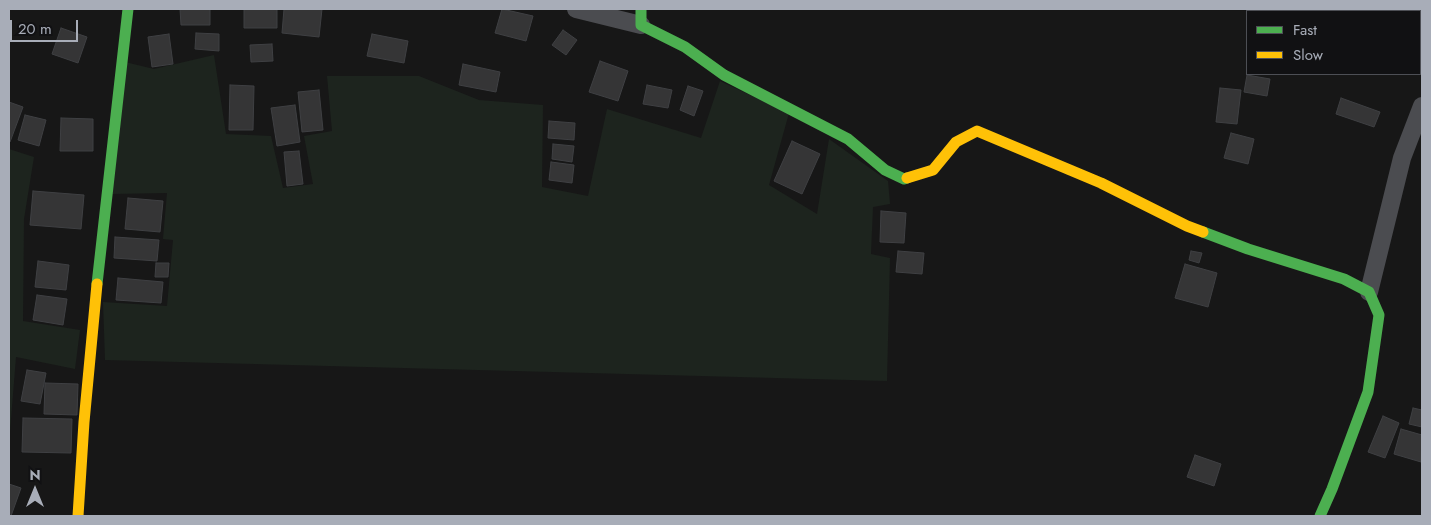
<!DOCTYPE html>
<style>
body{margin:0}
#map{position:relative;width:1431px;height:525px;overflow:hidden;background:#171717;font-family:Jost,sans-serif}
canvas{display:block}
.frame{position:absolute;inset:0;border:10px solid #a8adb8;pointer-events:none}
.legend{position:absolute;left:1246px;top:10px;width:175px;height:65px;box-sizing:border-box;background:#111113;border:1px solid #4d4f55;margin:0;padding:6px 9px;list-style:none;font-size:15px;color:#a8adb8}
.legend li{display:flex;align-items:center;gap:10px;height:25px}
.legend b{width:25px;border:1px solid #4d4f55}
.north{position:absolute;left:10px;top:465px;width:50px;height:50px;-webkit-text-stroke:4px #111113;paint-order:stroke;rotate:0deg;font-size:14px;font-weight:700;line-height:20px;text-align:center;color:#a8adb8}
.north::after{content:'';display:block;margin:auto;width:18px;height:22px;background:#a8adb8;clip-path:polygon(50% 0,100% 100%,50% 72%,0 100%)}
.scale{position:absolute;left:10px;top:20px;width:68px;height:22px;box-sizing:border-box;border:2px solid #a8adb8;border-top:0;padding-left:6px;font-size:15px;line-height:18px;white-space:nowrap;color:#a8adb8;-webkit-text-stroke:4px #111113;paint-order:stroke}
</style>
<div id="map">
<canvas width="1431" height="525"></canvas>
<div class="frame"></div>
<ul class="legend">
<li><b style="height:6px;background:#4caf50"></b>Fast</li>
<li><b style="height:6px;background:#ffc107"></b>Slow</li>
</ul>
<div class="north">N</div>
<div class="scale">20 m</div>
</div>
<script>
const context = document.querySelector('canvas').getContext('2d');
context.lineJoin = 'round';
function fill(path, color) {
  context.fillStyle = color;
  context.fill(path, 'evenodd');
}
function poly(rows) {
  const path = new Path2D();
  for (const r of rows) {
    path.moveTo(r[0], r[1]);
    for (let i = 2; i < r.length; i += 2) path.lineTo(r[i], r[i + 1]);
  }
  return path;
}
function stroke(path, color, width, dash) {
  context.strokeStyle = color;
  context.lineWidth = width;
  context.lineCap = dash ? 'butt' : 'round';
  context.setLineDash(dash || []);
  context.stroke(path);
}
fill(poly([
 [214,55,226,134,271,136,283,188,313,184,304,136,332,131,327,76,419,76,479,100,543,105,542,187,588,196,607,109,701,138,720,81,789,113,769,185,817,214,829,139,888,181,890,204,873,207,871,254,890,258,887,381,105,360,103,302,167,306,173,240,163,239,167,193,112,194,125,62,154,69],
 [9,149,34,157,24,219,23,321,80,330,75,369,16,357,9,444]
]), '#1d241e');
const building = poly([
 [180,9,210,9,210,25,181,25,180,9],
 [244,9,277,9,277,28,244,28,244,9],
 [284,9,322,9,319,37,282,33,284,9],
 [502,9,533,16,526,41,495,33,502,9],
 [1406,9,1422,9,1422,26,1420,25,1420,11,1405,11,1406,9],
 [61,28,87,37,78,63,52,54,61,28],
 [563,30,577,40,566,55,552,45,563,30],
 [196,33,219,34,219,51,195,49,196,33],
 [169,34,173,64,152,67,148,37,169,34],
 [372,34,408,41,404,63,367,56,372,34],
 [272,44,273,61,251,62,250,45,272,44],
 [600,61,628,71,618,101,589,92,600,61],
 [463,64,500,72,496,92,459,85,463,64],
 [1247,75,1270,79,1267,96,1244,92,1247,75],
 [230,85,254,86,253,130,229,130,230,85],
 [647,85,672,90,668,108,643,104,647,85],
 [688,86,703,91,694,116,680,110,688,86],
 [1220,88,1241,90,1237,124,1216,122,1220,88],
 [319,90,323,130,302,132,298,92,319,90],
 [1341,98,1380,112,1374,127,1336,114,1341,98],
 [9,102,23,107,10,142,9,141,9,102],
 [295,105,300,142,277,146,271,108,295,105],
 [25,115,46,120,39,146,18,140,25,115],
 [61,118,93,119,93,151,60,151,61,118],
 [549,121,575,123,574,140,548,138,549,121],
 [1231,133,1254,139,1248,164,1224,158,1231,133],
 [792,141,820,154,802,194,774,181,792,141],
 [553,144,574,146,572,162,552,159,553,144],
 [299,151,303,184,287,186,284,152,299,151],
 [551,162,574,165,572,183,549,180,551,162],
 [33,191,84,195,81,229,30,225,33,191],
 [128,198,163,201,160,232,125,229,128,198],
 [881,211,906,213,904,243,880,242,881,211],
 [115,237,159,240,157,261,114,258,115,237],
 [898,251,924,253,922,274,896,272,898,251],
 [1191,251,1202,253,1199,263,1189,260,1191,251],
 [38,261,69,265,66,290,35,287,38,261],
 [156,263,169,263,168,277,155,277,156,263],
 [1185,264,1217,273,1208,307,1175,298,1185,264],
 [118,278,163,282,161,303,116,300,118,278],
 [37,295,67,299,63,325,33,320,37,295],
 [27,370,46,373,40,404,21,401,27,370],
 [45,383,78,384,77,415,44,414,45,383],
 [1413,408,1422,410,1422,427,1409,424,1413,408],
 [1383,416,1399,423,1385,458,1368,452,1383,416],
 [23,418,72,419,71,453,22,452,23,418],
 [1401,429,1422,435,1421,462,1394,454,1401,429],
 [1195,455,1221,464,1214,486,1187,477,1195,455],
 [9,484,21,488,11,516,9,516,9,484]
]);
fill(building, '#353536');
stroke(building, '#3f4043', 1);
stroke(poly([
 [576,9,641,25],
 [1369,292,1402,158,1422,106]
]), '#4b4c50', 18);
stroke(poly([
 [641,9,641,25,685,47,724,75,848,139,885,170,904,179,907,178],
 [1203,232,1248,249,1344,279,1369,292,1379,315,1368,392,1332,489,1320,516],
 [97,284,128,9]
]), '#4caf50', 11);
stroke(poly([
 [907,178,933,170,956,142,977,131,1101,183,1187,226,1203,232],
 [78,516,84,422,97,284]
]), '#ffc107', 11);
</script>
